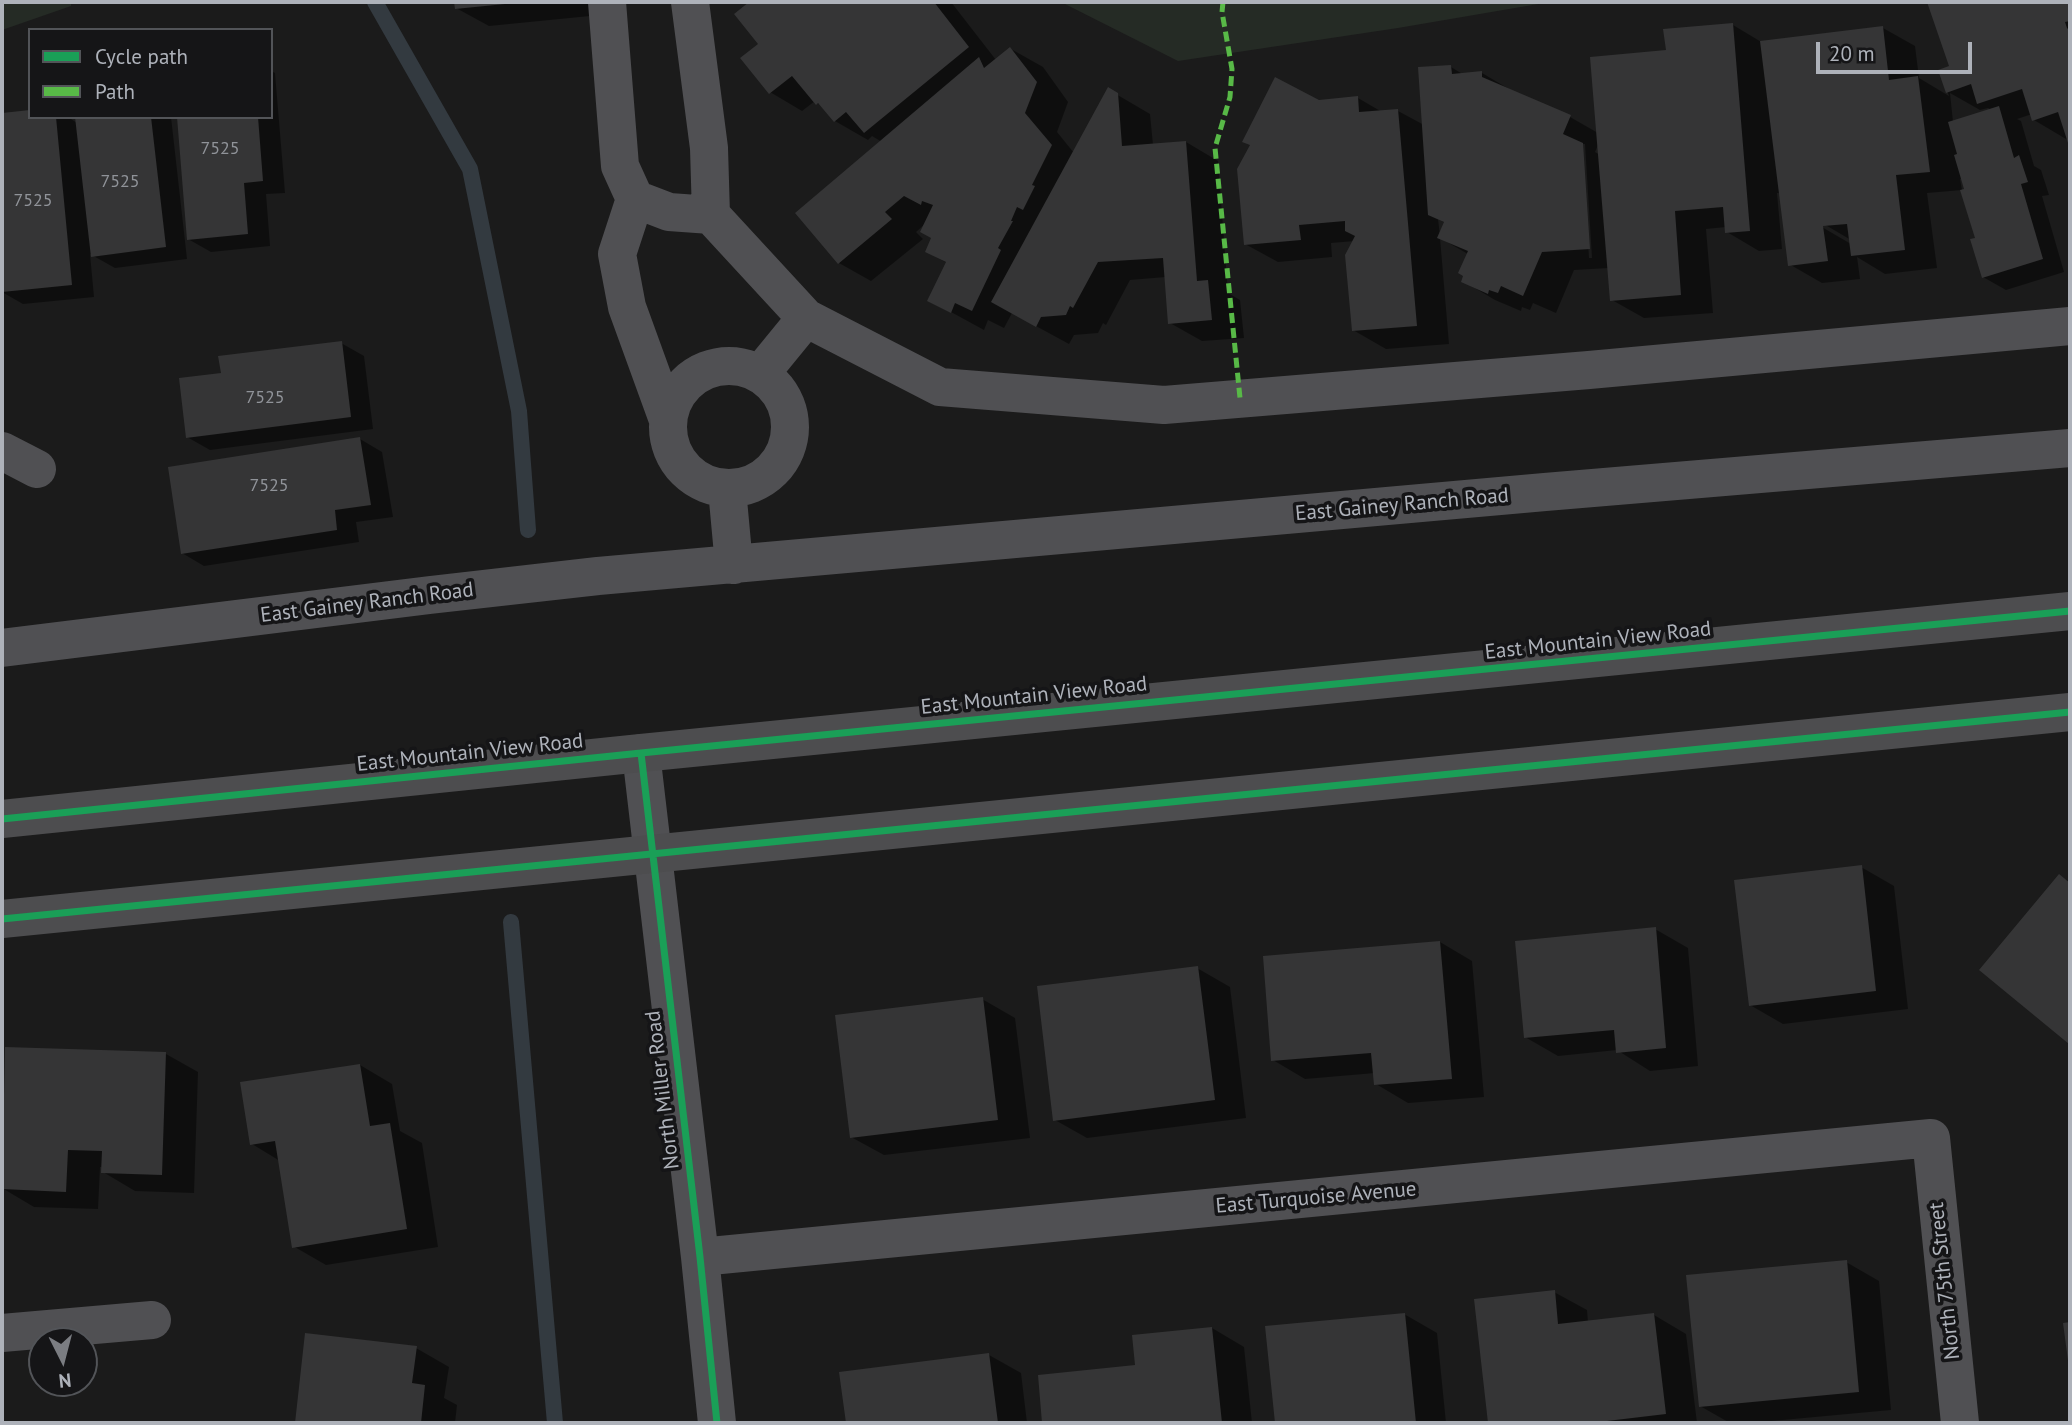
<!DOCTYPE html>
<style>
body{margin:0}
#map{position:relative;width:2072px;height:1425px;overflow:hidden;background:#1b1b1b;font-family:"PT Sans",sans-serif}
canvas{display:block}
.frame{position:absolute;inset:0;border:4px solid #aeb2ba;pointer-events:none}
.legend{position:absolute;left:28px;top:28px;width:245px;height:91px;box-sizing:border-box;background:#151517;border:2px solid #525458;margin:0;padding:9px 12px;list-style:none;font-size:21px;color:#aeb2ba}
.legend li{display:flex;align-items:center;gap:14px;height:35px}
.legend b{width:35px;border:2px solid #525458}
.north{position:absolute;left:28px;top:1327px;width:70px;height:70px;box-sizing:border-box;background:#151517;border:2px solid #525458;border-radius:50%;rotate:174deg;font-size:19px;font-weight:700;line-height:28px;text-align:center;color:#aeb2ba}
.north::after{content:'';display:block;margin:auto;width:24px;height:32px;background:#7b7d82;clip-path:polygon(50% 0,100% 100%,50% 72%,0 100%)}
.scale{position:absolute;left:1816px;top:42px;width:156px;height:32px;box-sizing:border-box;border:4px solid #aeb2ba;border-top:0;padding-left:9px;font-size:21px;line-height:24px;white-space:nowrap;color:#aeb2ba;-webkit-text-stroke:5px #151517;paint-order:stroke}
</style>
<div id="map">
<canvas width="2072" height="1425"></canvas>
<div class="frame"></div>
<ul class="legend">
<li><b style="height:9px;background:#1a9f57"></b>Cycle path</li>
<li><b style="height:9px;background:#58b947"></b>Path</li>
</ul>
<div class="north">N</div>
<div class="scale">20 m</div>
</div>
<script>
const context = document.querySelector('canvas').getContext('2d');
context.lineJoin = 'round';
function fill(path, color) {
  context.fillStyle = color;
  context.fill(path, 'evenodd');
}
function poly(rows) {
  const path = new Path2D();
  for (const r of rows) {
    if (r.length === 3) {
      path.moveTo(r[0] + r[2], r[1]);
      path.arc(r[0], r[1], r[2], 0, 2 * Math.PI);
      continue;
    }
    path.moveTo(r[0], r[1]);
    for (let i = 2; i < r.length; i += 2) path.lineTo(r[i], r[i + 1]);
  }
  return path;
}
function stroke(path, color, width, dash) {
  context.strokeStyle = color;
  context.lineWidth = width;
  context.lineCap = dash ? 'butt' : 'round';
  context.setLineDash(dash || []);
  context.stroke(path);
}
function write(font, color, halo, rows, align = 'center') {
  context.font = font + ' "PT Sans",sans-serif';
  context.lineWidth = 7;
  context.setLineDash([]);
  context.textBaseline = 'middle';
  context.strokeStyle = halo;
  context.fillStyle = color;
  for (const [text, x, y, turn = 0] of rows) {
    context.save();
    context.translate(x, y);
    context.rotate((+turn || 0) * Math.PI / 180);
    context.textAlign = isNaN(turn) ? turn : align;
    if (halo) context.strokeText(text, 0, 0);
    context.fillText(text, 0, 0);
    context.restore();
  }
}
fill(poly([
 [2,2,71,2,71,6,2,30],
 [1061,2,1550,2,1398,28,1178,61]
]), '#252b25');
fill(poly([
 [456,2,589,2,590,16,489,26,456,8],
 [752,2,951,2,996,60,1011,49,1043,67,1068,102,1057,132,1074,153,1109,90,1150,114,1153,145,1186,142,1218,161,1228,293,1240,300,1244,338,1202,341,1170,323,1166,277,1130,280,1106,325,1103,323,1098,333,1074,335,1069,344,1012,313,1004,328,988,320,984,330,929,300,947,263,927,252,933,238,926,223,916,232,923,239,871,281,839,263,882,142,872,136,868,140,835,121,825,109,815,101,802,111,770,92,760,44,736,14],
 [1929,2,2070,2,2070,142,2068,138,2066,139,2034,120,2032,114,2017,119,2021,121,2034,166,2041,170,2049,195,2042,196,2064,272,2006,290,1983,277,1977,239,1963,178,1960,179,1962,190,1927,193,1937,268,1885,274,1857,257,1860,279,1822,283,1789,264,1780,193,1777,193,1782,249,1759,251,1727,232,1726,227,1706,229,1713,313,1644,318,1612,300,1609,268,1574,270,1556,313,1533,303,1530,310,1522,307,1521,311,1495,300,1463,281,1468,254,1440,238,1449,344,1386,349,1353,330,1355,241,1331,243,1332,257,1278,262,1245,244,1319,102,1358,98,1382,112,1398,111,1424,125,1451,67,1464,75,1482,73,1514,92,1570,117,1598,133,1668,52,1733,25,1763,43,1883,28,1915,46,1919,78,1949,96,1940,71,1951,67],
 [1950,93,1980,110,1988,108,1992,110,1953,122],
 [1599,143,1600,155,1595,152],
 [1582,144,1585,144,1592,258,1589,258],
 [1438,219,1445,223,1440,236],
 [1817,220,1851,240,1851,244,1815,223],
 [271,71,275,73,285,193,266,194,270,246,211,252,188,239,179,117,271,117],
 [30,112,30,117,68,117,77,123,77,117,171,117,187,259,115,268,90,254,94,297,23,304,2,292,2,115],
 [341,343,364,356,373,429,210,450,187,437,223,375],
 [360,439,382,452,393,517,356,522,359,542,204,566,182,553],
 [1861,867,1894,886,1908,1009,1783,1024,1750,1005],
 [2059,876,2070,882,2070,1043,1982,969],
 [1655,929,1688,948,1698,1066,1650,1071,1617,1050,1558,1056,1525,1037],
 [1440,942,1472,961,1484,1097,1408,1103,1376,1084,1375,1073,1305,1079,1273,1060],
 [1197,968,1230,987,1246,1118,1087,1138,1055,1120],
 [982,999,1015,1018,1030,1138,884,1155,851,1137],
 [6,1049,166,1054,198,1072,194,1193,135,1191,103,1172,103,1167,100,1167,98,1209,34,1207,2,1188],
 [360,1065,392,1084,400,1131,422,1143,438,1247,326,1265,293,1246,280,1161,252,1144],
 [1846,1262,1879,1281,1891,1410,1750,1423,1730,1423,1700,1406],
 [1554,1292,1587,1310,1588,1322,1654,1315,1686,1334,1697,1423,1490,1423,1475,1301],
 [1404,1314,1437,1333,1446,1423,1277,1423,1267,1328],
 [1212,1328,1244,1347,1252,1423,1044,1423,1040,1377,1136,1367],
 [307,1335,416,1348,449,1367,444,1398,457,1405,455,1423,296,1423],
 [989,1355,1021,1373,1027,1423,848,1423,841,1373]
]), '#0007');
stroke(poly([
 [375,2,470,169,519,411,528,530],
 [511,922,555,1423]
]), '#333a40', 16);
fill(poly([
 [454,2,505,2,505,4,455,9],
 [749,2,934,2,969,47,864,133,846,112,834,122,818,103,816,105,792,76,769,94,740,58,758,44,734,14],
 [1927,2,2070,2,2070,21,2065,22,2067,28,2070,31,2070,144,2068,143,2058,112,2032,121,2022,89,1977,104,1971,84,1946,93,1938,70,1949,66],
 [1733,23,1750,231,1725,233,1723,207,1675,211,1681,295,1610,301,1590,57,1666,50,1663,29],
 [1883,26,1889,80,1918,76,1930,172,1896,175,1905,250,1851,256,1847,224,1823,226,1828,261,1788,266,1760,41],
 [1010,47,1037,82,1025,113,1052,145,1032,185,1035,186,1023,210,1017,207,1011,221,1013,221,998,248,1001,250,972,311,955,303,951,313,927,301,946,262,925,252,931,238,920,232,933,205,922,201,921,205,904,196,885,212,892,219,838,264,795,213,979,57,984,68],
 [1451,65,1452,74,1482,71,1482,77,1571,115,1563,134,1583,143,1590,249,1542,252,1523,296,1501,286,1498,293,1489,290,1488,294,1461,282,1463,276,1458,273,1468,251,1437,238,1444,222,1428,215,1418,67],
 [1275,77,1319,100,1358,96,1359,112,1398,109,1417,326,1352,331,1345,255,1355,236,1345,231,1345,221,1299,225,1301,240,1244,245,1237,169,1250,145,1242,142],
 [1108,87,1118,93,1122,146,1186,141,1197,281,1208,280,1212,320,1168,324,1163,258,1098,262,1073,308,1070,306,1066,315,1041,317,1036,327,991,302],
 [1999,106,2014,158,2019,155,2028,182,2021,184,2043,259,1982,278,1970,239,1975,238,1960,190,1964,189,1954,155,1957,154,1948,122],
 [30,110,30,117,56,117,72,285,2,292,2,113],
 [75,117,151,117,166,247,91,257],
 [177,117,258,117,263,181,244,183,248,234,187,240],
 [342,341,351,417,186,438,179,378,221,373,218,356],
 [360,437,371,505,335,510,337,530,181,554,168,467],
 [1862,865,1876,991,1749,1006,1734,880],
 [2059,874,2070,883,2069,1044,1979,970],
 [1656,927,1666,1048,1616,1053,1614,1030,1524,1038,1515,941],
 [1440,941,1452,1079,1374,1085,1371,1053,1271,1061,1263,956],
 [1198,966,1215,1100,1053,1121,1037,986],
 [983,997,998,1120,850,1138,835,1015],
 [5,1047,166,1052,162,1175,101,1173,102,1151,68,1150,66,1192,2,1189],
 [360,1064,370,1126,390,1123,407,1229,292,1248,275,1141,250,1145,240,1082],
 [1847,1260,1859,1392,1699,1407,1686,1275],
 [1555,1290,1558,1324,1654,1313,1666,1414,1590,1423,1488,1423,1474,1299],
 [1405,1313,1416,1423,1275,1423,1265,1326],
 [2070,1322,2070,1368,2069,1368,2063,1323],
 [1212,1327,1222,1423,1042,1423,1038,1375,1135,1365,1132,1335],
 [305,1333,417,1346,412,1383,425,1385,421,1423,295,1423],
 [989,1353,998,1423,846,1423,839,1372]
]), '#353536');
stroke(poly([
 [607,2,620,166,635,199,669,212,711,215],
 [690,2,709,148,711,215,806,318,940,387,1164,405,1589,370,2070,326],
 [635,199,617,254,627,307,668,420],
 [729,427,61],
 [761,373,806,318],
 [2,451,37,469],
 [727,489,734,565],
 [2,648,430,595,598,576,1545,492,2070,448],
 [641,753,700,1257,717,1423],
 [700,1257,1931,1138,1960,1423],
 [2,1333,152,1320]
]), '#505053', 38);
stroke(poly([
 [2,819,641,753,2070,611],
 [2,919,2070,712]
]), '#4d4d4f', 38);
stroke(poly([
 [1223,2,1222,12,1232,69,1230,97,1215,148,1240,398]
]), '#58b947', 5, [10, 5]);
stroke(poly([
 [641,753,700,1257,717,1423],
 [2,819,641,753,2070,611],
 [2,919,2070,712]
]), '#1a9f57', 7);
write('18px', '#909399', null, [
 ["7525",220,149],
 ["7525",120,182],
 ["7525",33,201],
 ["7525",265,398],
 ["7525",269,486]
]);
write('21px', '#aeb2ba', '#151517', [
 ["East Gainey Ranch Road",1402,505,-5],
 ["East Gainey Ranch Road",367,603,-7],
 ["East Mountain View Road",1598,641,-6],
 ["East Mountain View Road",1034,696,-6],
 ["East Mountain View Road",470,753,-6],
 ["North Miller Road",663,1090,-97],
 ["East Turquoise Avenue",1316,1198,-5],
 ["North 75th Street",1945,1281,-96]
]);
</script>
